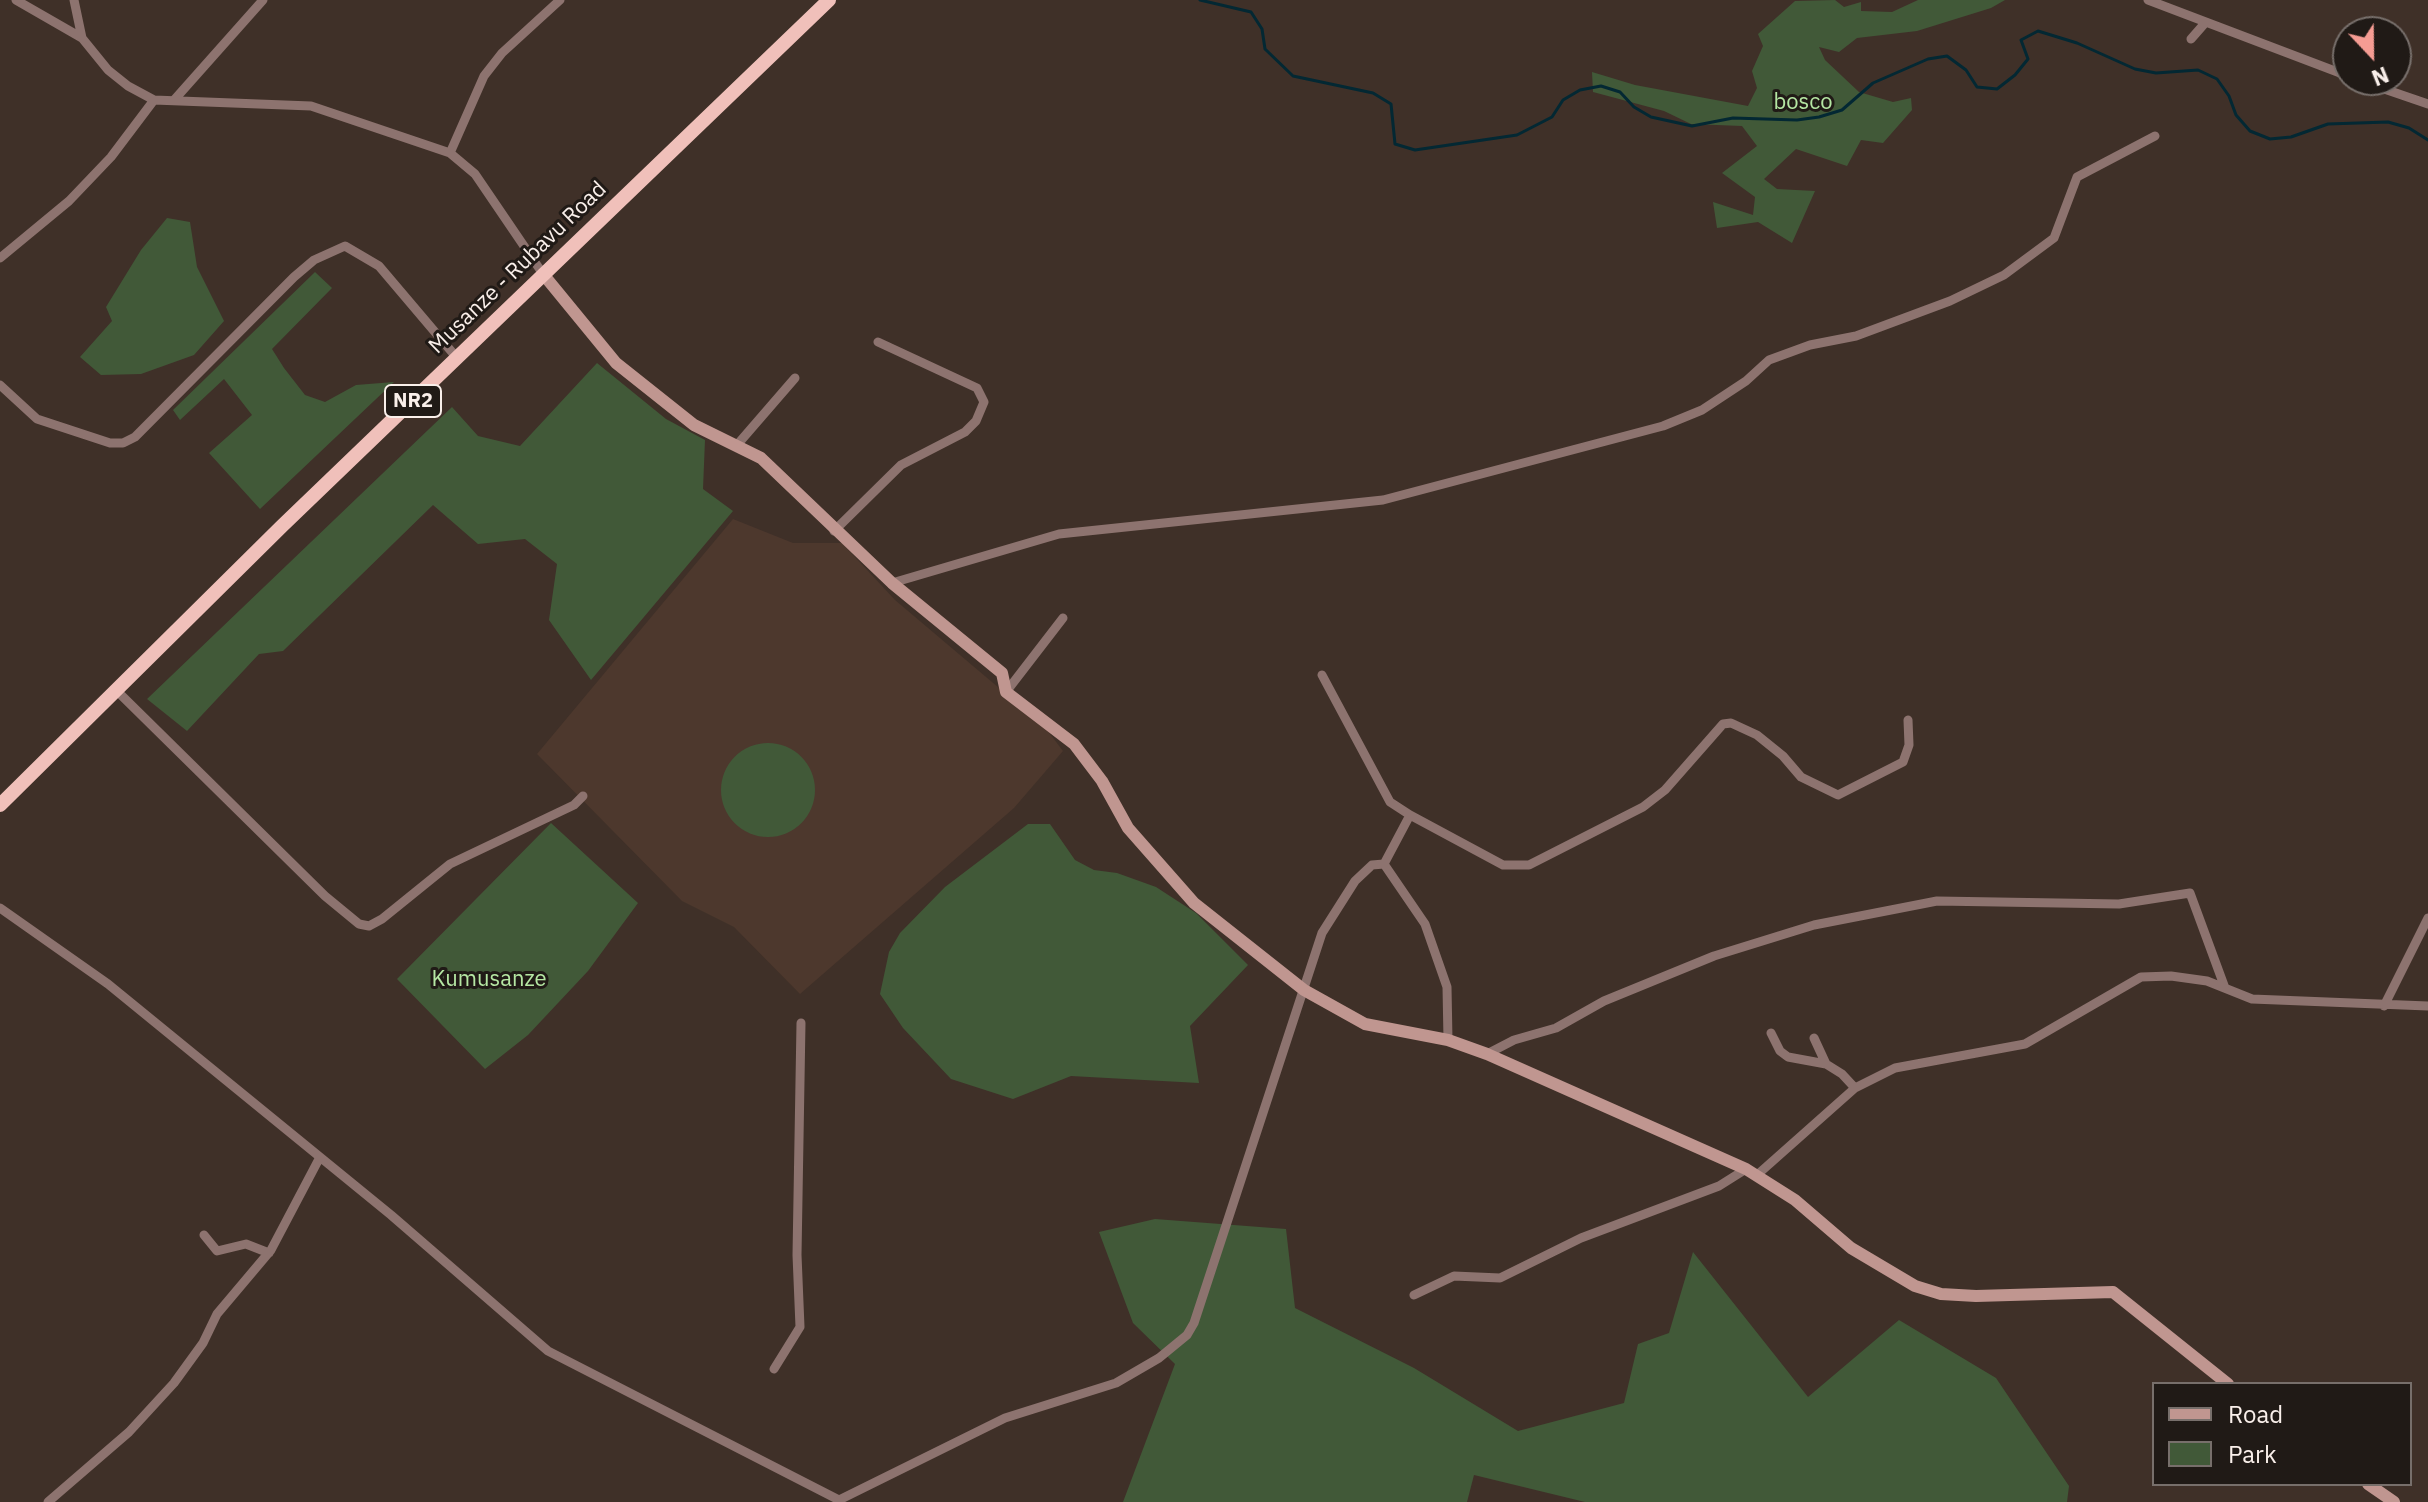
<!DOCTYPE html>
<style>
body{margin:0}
#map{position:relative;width:2428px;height:1502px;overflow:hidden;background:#3f3028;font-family:"IBM Plex Sans",sans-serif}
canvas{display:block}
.legend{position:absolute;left:2152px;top:1382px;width:260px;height:104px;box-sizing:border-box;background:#201a16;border:2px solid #776f6b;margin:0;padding:10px 14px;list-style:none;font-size:24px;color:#f9efea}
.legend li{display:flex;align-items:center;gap:16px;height:40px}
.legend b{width:40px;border:2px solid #776f6b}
.north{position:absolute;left:2332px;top:16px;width:80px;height:80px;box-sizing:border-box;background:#201a16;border:2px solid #776f6b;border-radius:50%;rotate:158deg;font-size:22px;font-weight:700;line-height:32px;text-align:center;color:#f9efea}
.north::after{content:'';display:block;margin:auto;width:28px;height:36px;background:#f59c93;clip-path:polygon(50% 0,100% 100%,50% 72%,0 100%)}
</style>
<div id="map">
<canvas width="2428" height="1502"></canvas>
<ul class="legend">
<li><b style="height:10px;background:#c09690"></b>Road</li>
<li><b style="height:22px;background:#415938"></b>Park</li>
</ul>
<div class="north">N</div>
</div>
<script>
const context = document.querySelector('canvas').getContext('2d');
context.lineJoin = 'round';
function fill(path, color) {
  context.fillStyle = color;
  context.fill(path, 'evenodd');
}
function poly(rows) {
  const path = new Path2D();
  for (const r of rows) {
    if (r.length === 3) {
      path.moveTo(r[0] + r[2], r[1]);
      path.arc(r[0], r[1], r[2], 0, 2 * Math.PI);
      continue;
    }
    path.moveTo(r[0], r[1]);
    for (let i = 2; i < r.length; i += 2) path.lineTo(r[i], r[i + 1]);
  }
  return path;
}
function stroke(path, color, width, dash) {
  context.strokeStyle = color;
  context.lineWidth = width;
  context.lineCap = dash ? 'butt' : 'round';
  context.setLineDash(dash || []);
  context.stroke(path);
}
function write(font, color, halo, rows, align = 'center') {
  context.font = font + ' "IBM Plex Sans",sans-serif';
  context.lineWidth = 6;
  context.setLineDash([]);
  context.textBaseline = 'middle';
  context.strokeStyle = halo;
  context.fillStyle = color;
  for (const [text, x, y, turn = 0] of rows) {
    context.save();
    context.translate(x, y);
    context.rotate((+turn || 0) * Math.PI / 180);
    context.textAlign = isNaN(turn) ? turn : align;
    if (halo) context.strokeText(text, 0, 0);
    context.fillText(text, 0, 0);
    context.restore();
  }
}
fill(poly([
 [733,519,793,543,842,543,895,600,1044,726,1063,751,1014,808,800,994,734,927,682,901,537,754]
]), '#4d382d');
fill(poly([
 [1835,0,1844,7,1861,2,1861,11,1892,12,1918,0,2005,0,1991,8,1917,31,1857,38,1839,52,1819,47,1825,60,1859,92,1893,102,1911,98,1912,110,1883,143,1861,140,1847,166,1796,149,1764,179,1777,189,1815,191,1792,243,1758,222,1717,228,1713,202,1753,215,1755,197,1722,173,1757,146,1742,126,1691,124,1664,111,1593,92,1592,72,1635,85,1748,106,1757,88,1752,71,1763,46,1758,34,1795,1],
 [167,218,190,222,197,267,224,321,194,355,141,374,101,375,80,357,112,321,106,307,141,250],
 [315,272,332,288,272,349,284,368,305,395,325,402,356,385,394,382,260,509,209,453,252,415,224,379,180,420,173,410],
 [597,363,666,419,705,440,703,489,733,511,591,680,549,620,557,564,525,539,478,544,433,505,283,651,259,654,187,731,147,699,452,407,478,436,520,446],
 [768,790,47],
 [551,823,638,903,588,971,528,1035,485,1069,397,979],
 [1028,824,1050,824,1075,860,1094,870,1117,873,1156,887,1196,913,1248,965,1190,1026,1199,1083,1071,1076,1013,1099,951,1079,903,1028,880,994,889,952,900,933,945,887],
 [1155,1219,1286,1229,1295,1308,1414,1368,1518,1431,1624,1403,1638,1344,1669,1333,1693,1252,1808,1397,1899,1320,1996,1378,2069,1486,2067,1502,1585,1502,1474,1475,1467,1502,1123,1502,1175,1364,1133,1323,1099,1232]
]), '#415938');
stroke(poly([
 [1200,0,1251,12,1262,29,1265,49,1293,76,1373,93,1391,104,1395,144,1415,150,1517,135,1552,117,1563,100,1580,90,1601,86,1620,92,1634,107,1651,117,1692,126,1733,118,1797,120,1819,117,1842,110,1873,83,1928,59,1947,56,1966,70,1977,87,1997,89,2015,75,2028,59,2021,40,2038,31,2077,43,2135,69,2156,73,2198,70,2217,79,2229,96,2236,115,2250,131,2270,139,2291,137,2328,124,2388,122,2409,128,2428,140]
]), '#032833', 3);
stroke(poly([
 [16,0,82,38,108,70,128,86,154,100,311,106,450,153,475,174,543,274],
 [74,0,82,38],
 [2148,0,2348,76],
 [2191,39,2205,23],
 [2358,80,2428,104],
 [175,99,263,0],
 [450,153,484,76,502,53,560,0],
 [0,258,69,201,111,157,154,100],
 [0,385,37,419,110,443,123,443,135,437,294,277,314,260,345,246,379,266,457,358],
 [737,445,795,378],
 [834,531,901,465,965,432,976,421,984,402,977,388,878,342],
 [892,583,1059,534,1383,500,1663,426,1702,410,1746,381,1769,360,1810,345,1856,336,1950,301,2004,275,2054,238,2077,177,2155,136],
 [1322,675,1390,802,1410,815,1384,864,1425,924,1447,987,1448,1040],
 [116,690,325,896,359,924,369,926,382,919,450,864,574,805,583,796],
 [1006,692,1063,618],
 [1410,815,1503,865,1529,865,1643,807,1665,790,1723,724,1731,723,1757,735,1783,756,1801,777,1838,795,1903,762,1909,745,1908,720],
 [0,908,108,984,391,1215,548,1351,839,1500,1005,1418,1116,1383,1159,1358,1187,1335,1194,1323,1322,933,1355,881,1372,865,1384,864],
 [2384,1006,2428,918],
 [1771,1033,1780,1051,1788,1057,1826,1064],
 [1814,1038,1826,1064,1842,1074,1855,1088],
 [1487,1054,1514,1040,1556,1028,1604,1001,1714,956,1814,925,1937,901,2119,904,2190,893,2225,988],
 [1757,1175,1855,1088,1895,1068,2025,1044,2141,977,2171,976,2207,981,2252,999,2428,1006],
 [204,1235,217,1251,246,1244,269,1253],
 [1414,1295,1454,1276,1500,1278,1581,1238,1719,1186,1746,1169],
 [774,1369,800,1327,797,1255,801,1023],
 [48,1502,129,1432,174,1383,203,1343,217,1314,271,1250,320,1157]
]), '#8d736f', 9);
stroke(poly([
 [543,274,616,363,694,425,761,458,892,583,1002,673,1006,692,1074,744,1102,781,1128,828,1194,903,1304,990,1365,1024,1448,1040,1487,1054,1746,1169,1795,1200,1851,1248,1915,1286,1941,1294,1976,1296,2113,1292,2228,1384],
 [2368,1484,2394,1502]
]), '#c09690', 12);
stroke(poly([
 [0,805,282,526,829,0]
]), '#f0c0ba', 14);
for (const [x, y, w] of [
 [413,401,56]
]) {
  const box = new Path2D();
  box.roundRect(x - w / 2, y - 16, w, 32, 6);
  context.fillStyle = '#201a16';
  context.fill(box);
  stroke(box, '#f9efea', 2);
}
write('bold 20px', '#f9efea', null, [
 ["NR2",413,401]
]);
write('22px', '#b5e7a3', '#201a16', [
 ["bosco",1803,103],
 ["Kumusanze",489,980]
]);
write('22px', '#f9efea', '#201a16', [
 ["Musanze - Rubavu Road",518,268,-44]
]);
</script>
